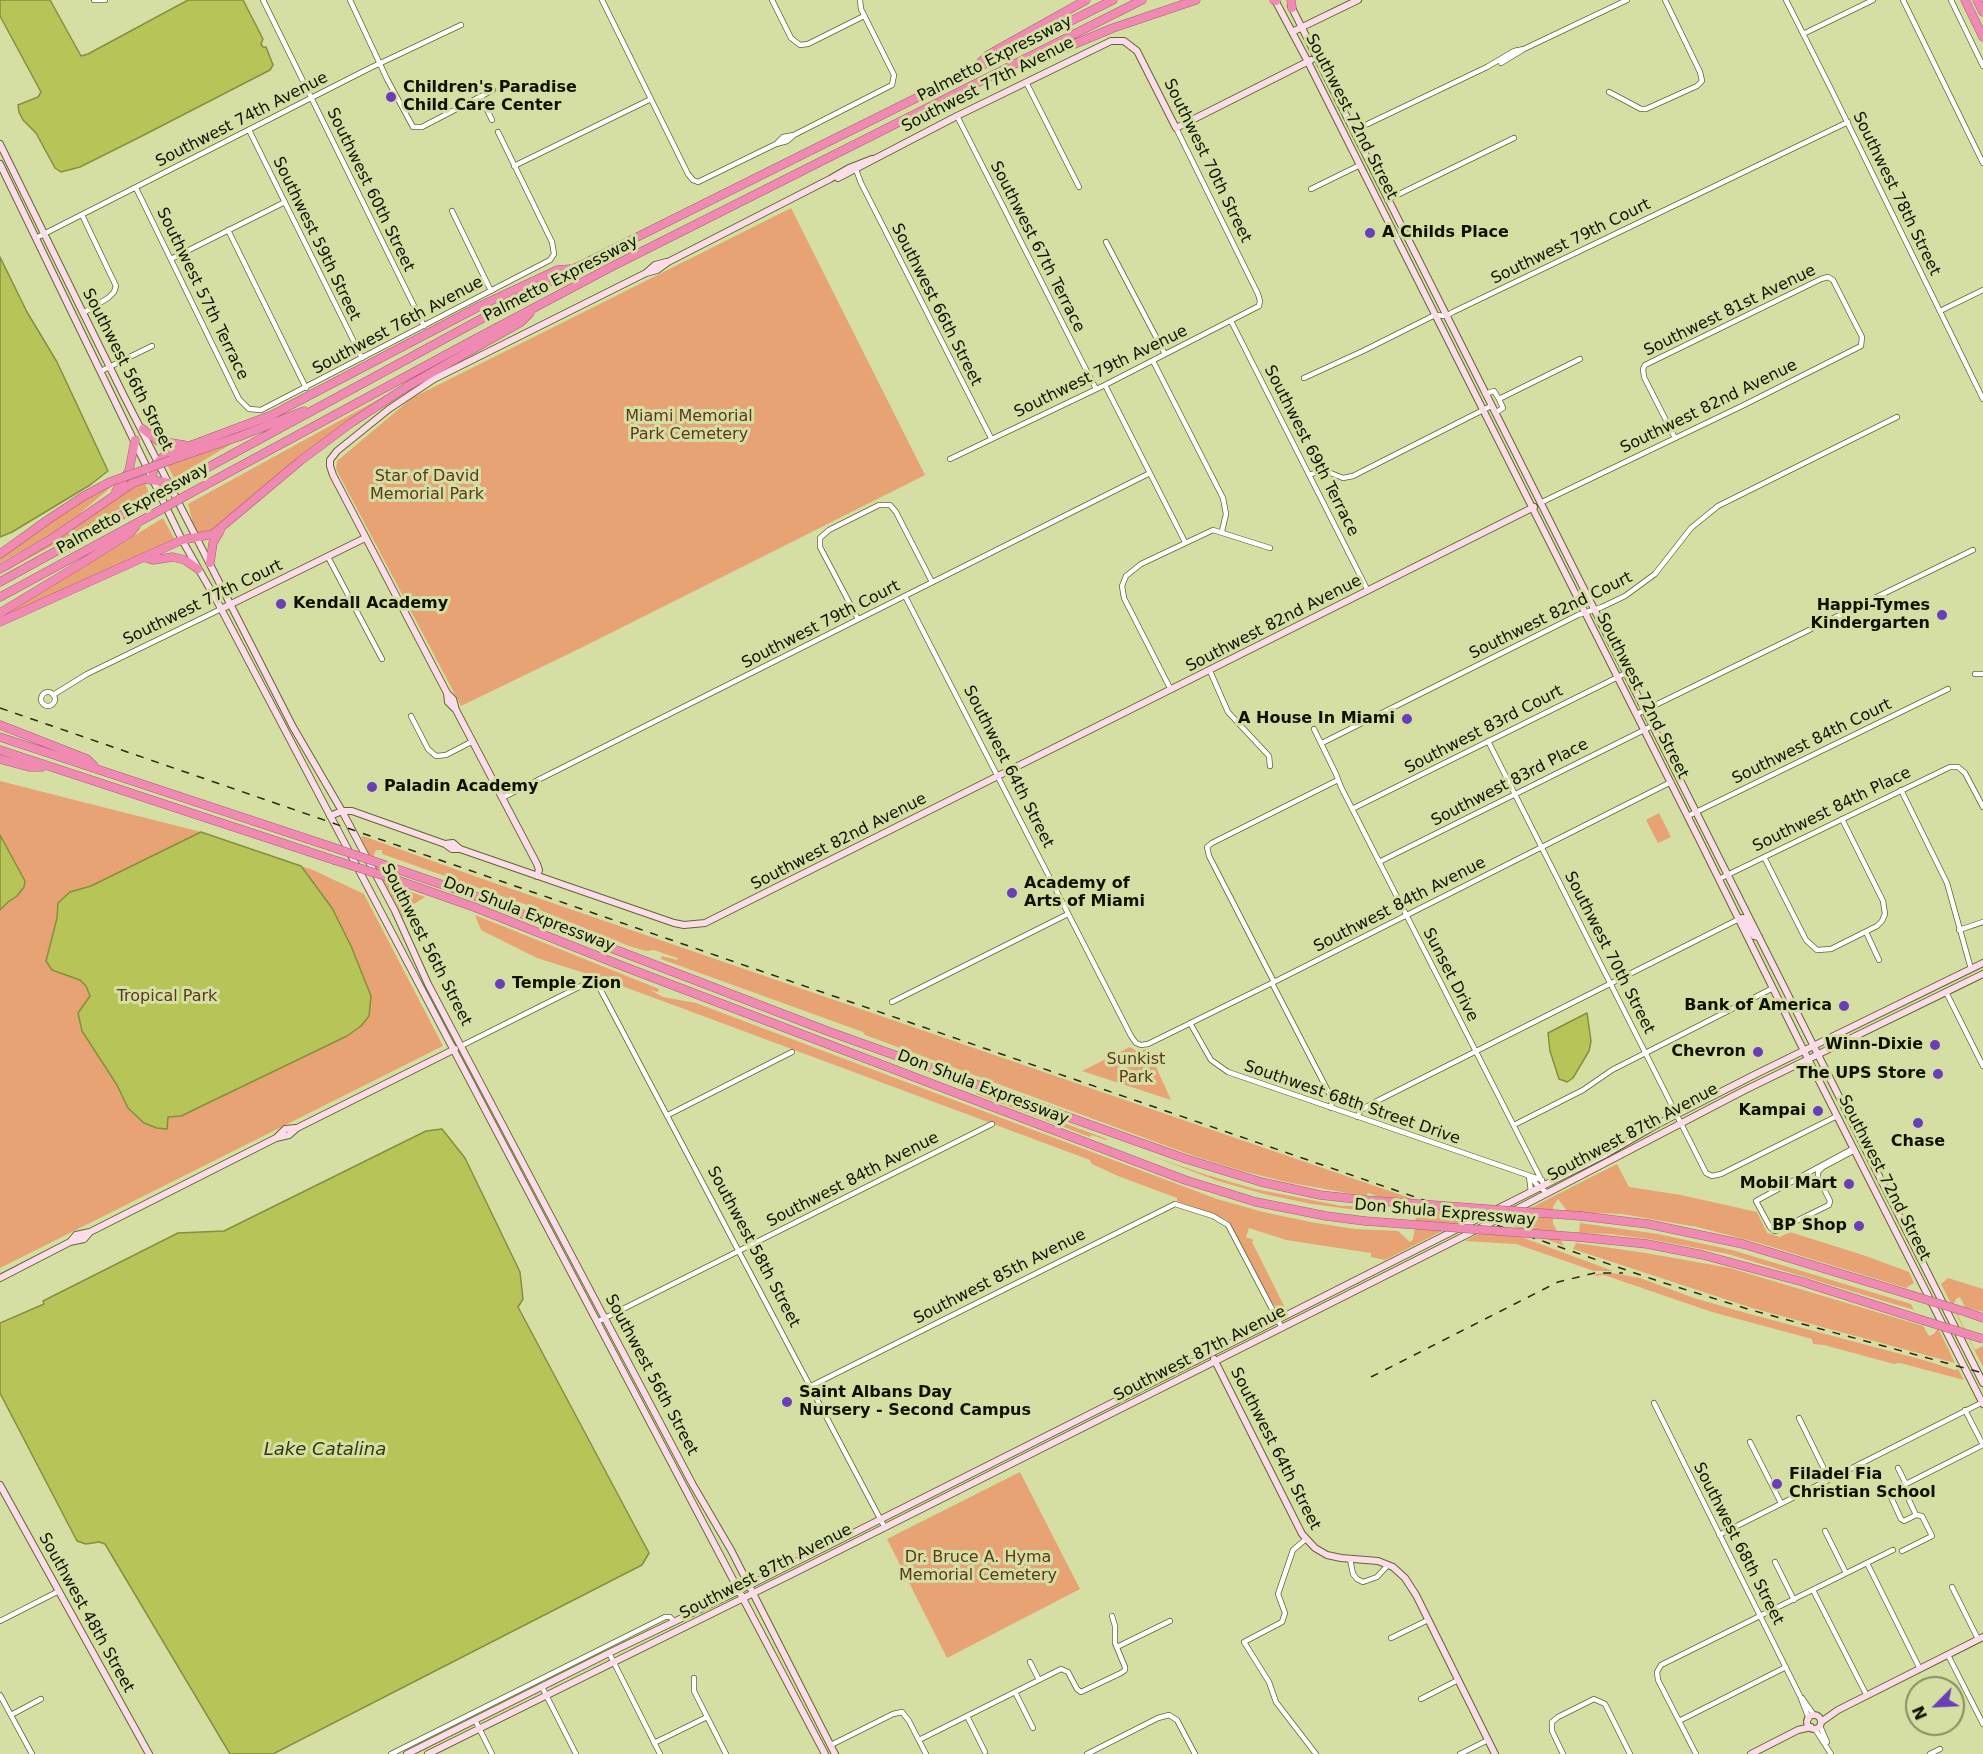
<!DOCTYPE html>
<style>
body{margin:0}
#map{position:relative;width:1983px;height:1754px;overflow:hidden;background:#d5dfa4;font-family:"DejaVu Sans",sans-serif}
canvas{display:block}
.north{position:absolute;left:1905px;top:1676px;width:60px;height:60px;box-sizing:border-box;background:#d5dfa4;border:2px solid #868d62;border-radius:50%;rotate:246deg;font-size:16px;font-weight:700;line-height:24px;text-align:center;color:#0f1200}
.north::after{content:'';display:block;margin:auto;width:21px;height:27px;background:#6a3eb6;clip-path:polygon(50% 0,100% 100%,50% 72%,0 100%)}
</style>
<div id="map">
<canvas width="1983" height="1754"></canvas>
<div class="north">N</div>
</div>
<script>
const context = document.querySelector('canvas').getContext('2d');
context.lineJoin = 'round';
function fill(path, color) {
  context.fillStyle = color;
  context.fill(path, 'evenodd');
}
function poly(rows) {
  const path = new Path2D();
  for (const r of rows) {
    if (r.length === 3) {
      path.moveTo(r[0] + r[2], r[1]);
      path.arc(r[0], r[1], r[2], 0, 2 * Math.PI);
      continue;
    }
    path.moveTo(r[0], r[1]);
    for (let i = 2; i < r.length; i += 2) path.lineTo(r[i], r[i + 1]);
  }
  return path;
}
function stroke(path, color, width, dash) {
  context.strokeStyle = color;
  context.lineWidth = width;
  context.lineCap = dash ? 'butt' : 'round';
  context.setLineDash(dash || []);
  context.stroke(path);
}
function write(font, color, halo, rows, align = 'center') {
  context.font = font + ' "DejaVu Sans",sans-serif';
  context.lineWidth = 6;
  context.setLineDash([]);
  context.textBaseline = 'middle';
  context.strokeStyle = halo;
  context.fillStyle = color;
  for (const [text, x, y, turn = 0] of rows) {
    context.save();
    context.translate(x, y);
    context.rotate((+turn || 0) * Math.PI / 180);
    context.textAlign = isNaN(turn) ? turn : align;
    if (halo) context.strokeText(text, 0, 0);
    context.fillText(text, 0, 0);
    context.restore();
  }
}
fill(poly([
 [791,208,925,475,587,645,461,706,336,469,337,461,412,398],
 [388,394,389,395,212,531,199,534,193,523,188,504],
 [233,443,174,478,167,465],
 [116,483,79,514,52,533,0,563,0,557,37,532,82,501],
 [145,483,149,493,0,574,75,527,133,487],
 [163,518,175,540,10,614,9,612],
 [0,781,201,832,313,870,364,894,443,1046,0,1268],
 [1659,813,1671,837,1658,843,1646,820],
 [363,836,477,877,1468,1218,1385,1260,1371,1257,1371,1253,1286,1240,1249,1228,1246,1237,1254,1240,1252,1242,1286,1310,1281,1311,1271,1302,1227,1220,1177,1201,1177,1198,1118,1176,1092,1164,1090,1160,660,1000,597,977,537,958,481,930,475,915,659,989,658,992,650,990,663,997,696,1003,1217,1199,1263,1212,1316,1223,1355,1229,1398,1231,1410,1242,1413,1239,1416,1221,1414,1211,1369,1193,1364,1196,1291,1183,1246,1172,1194,1156,865,1035,863,1032,661,959,662,956,677,960,678,958,671,956,654,950,646,951,629,946,530,906,382,854,382,850,376,850,374,855,375,859,394,894,403,889,425,897,406,909,407,915,403,917,361,838],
 [1130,1047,1137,1051,1148,1049,1171,1100,1082,1071],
 [977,1091,1107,1139,1106,1140,1092,1135,1090,1137,979,1095,976,1094],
 [1149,1155,1204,1174,1255,1189,1342,1206,1365,1206,1364,1211,1312,1204,1264,1194,1218,1181],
 [1617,1164,1629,1187,1681,1195,1757,1212,1767,1233,1780,1237,1790,1232,1863,1255,1909,1272,1914,1283,1906,1288,1756,1242,1697,1227,1622,1214,1568,1212,1558,1199,1553,1207,1553,1223,1564,1246,1503,1222],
 [1580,1223,1658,1234,1732,1250,1911,1304,1914,1310,1728,1254,1649,1239,1610,1234,1579,1233],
 [1490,1228,1524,1238,1613,1271,1594,1271,1516,1244,1465,1241],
 [1576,1243,1646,1253,1730,1268,1923,1326,1929,1336,1934,1334,1938,1328,1955,1363,1752,1308,1573,1249],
 [1613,1273,1640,1278,1694,1298,1746,1313,1927,1361,1955,1370,1958,1369,1964,1380,1900,1363,1894,1364,1824,1345,1813,1344,1812,1339,1712,1312,1604,1275,1595,1276,1596,1274],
 [1948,1278,1983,1289,1983,1312,1965,1307,1960,1297,1956,1299,1953,1305,1975,1350,1983,1346,1983,1367,1941,1284],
 [1020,1472,1080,1589,947,1658,887,1539]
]), '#e7a373');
const water = poly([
 [0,0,50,0,81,56,88,54,188,0,243,0,263,39,261,44,263,47,266,47,273,65,270,70,140,137,80,167,61,172,55,168,36,133,23,120,19,112,18,105,38,97,41,92,0,16,0,0],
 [0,257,27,312,57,362,108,471,90,485,12,532,0,537,0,257],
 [201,832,301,866,332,908,351,946,371,996,369,1016,361,1026,347,1036,181,1116,168,1117,167,1129,157,1128,144,1123,128,1108,117,1085,82,1031,78,1013,90,996,86,986,80,980,52,970,46,961,57,918,58,903,70,892,91,886,201,832],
 [0,835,25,881,24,887,17,896,8,902,0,910,0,835],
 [1587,1013,1591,1041,1589,1051,1573,1078,1567,1082,1559,1079,1550,1051,1548,1033,1587,1013],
 [442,1129,465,1158,520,1272,523,1299,518,1307,649,1553,642,1565,273,1754,230,1754,105,1544,99,1542,86,1544,77,1541,0,1393,0,1323,44,1304,43,1301,178,1233,224,1231,426,1131,442,1129]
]);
fill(water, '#b7c558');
stroke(water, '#858f3e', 1.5);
const street = poly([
 [94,0,105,0],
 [263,0,424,326],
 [350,0,387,79,413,127,422,127,493,90],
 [602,0,688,174,693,180,698,182,776,144,783,137,794,135,892,85,894,75,861,9,860,0],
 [772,0,791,38,800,45,808,44,864,16],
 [1786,0,1830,87,1983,399],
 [1903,0,1983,163],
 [1951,0,1983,66],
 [1803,34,1873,0],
 [1501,63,1524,49,1627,0],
 [1026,82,1079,187],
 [1609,92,1641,109,1646,109,1697,86,1702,81,1700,72,1665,0],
 [481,97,492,120],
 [957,116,1096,389],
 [249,130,362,358],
 [1353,131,1487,67,1514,51,1524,49],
 [776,144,787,141,794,135],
 [514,166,651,99],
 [855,167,861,183,991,438],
 [136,188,239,399,249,409,261,410,550,260,554,254,552,242,498,132],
 [1311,189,1360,165],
 [1387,200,1514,138],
 [452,211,491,291],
 [82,215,116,286,114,292,108,298,83,313],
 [228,230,306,388],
 [36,238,368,69,461,25],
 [1106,242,1165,354],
 [171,259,285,202],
 [1940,311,1983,290],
 [1231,321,1368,591],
 [1153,361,1223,498,1226,514,1222,531],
 [101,371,152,346],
 [1304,378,1363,351,1435,315,1446,316,1453,312,1848,122],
 [1105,385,1185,542],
 [1485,394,1494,391,1499,399,1503,408,1495,413],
 [1499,399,1580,359],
 [950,459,1105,385,1259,306,1260,301,1258,294,1176,128],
 [1309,475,1323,470,1343,478,1353,476,1491,406],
 [1540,503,1744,405,1861,346,1862,337,1833,280,1828,277,1821,279,1645,365,1643,369,1644,377,1675,438],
 [328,557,382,659],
 [905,596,1131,1036,1136,1043,1141,1045,1148,1044,1274,982,1671,782],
 [858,619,820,547,820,538,829,530,879,505,890,505,896,512,932,582],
 [1210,671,1228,712,1269,756,1270,766],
 [1975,674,1983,674],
 [1171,690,1124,598,1122,586,1126,576,1141,564,1213,530,1270,548],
 [48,699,7],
 [53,695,87,674,221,609],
 [1637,714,1973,550],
 [411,716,428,749,436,756,446,755,473,741],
 [1314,729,1336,774,1341,787,1544,1185],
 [1488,741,1706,1173,1712,1176,1721,1174,1837,1116],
 [1322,743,1578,615,1602,607,1625,596,1655,574,1691,528,1718,506,1897,417],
 [1901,790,1947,883,1971,969],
 [502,798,1150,473],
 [1352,809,1626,673],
 [1688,816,1948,689],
 [1764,857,1806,940,1817,950,1831,949,1877,926,1882,921,1885,914,1883,901,1842,819],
 [1379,862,1652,726],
 [1719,879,1950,767,1958,767,1965,773,1983,807],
 [1959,930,1983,922],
 [1866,932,1879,960],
 [1274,982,1209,856,1207,847,1212,843,1338,780],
 [1272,983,1330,1095,1332,1101,1331,1108],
 [1946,992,1983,1066],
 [892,1002,1068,914],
 [1190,1023,1211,1060,1228,1072,1542,1180],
 [461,1046,583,985,592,982,598,985,885,1528],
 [668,1115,792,1052],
 [1357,1117,1361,1110,1375,1102,1739,919],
 [1514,1125,1583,1090,1612,1070,1773,988],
 [1854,1148,1756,1201,1770,1227,1774,1231,1778,1230,1829,1205,1830,1201,1818,1177,1818,1172,1823,1167,1855,1150],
 [1529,1176,1531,1192],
 [1531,1178,1539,1187,1548,1193],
 [1801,1178,1810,1183,1821,1184],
 [597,1322,992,1124],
 [811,1386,1175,1204,1213,1216,1228,1225,1282,1328],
 [1654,1403,1800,1696,1809,1719],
 [1799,1418,1829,1479],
 [1750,1442,1781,1503],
 [1898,1468,1906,1484,1983,1445,1965,1410],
 [1902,1485,1891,1491,1890,1495,1901,1519,1904,1521,1916,1515],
 [1825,1531,1846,1573],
 [1719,1535,1983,1402],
 [1306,1539,1293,1550,1278,1594,1285,1613,1282,1622,1244,1642,1269,1682,1276,1702,1316,1754],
 [1902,1551,1932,1536,1922,1516,1916,1515,1902,1485,1906,1484],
 [1350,1559,1353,1574,1357,1579,1363,1582,1377,1577,1388,1565],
 [1775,1562,1794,1600],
 [1867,1563,1920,1669],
 [1952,1587,1978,1639],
 [1813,1590,1867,1696],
 [0,1621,59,1591],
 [1391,1638,1428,1620],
 [1117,1647,1170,1621],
 [609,1653,660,1754],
 [1948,1655,1983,1724],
 [1030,1662,1039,1680],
 [694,1678,694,1691,726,1754],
 [542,1687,576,1754],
 [1015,1692,1033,1728],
 [0,1695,32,1754],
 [1802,1698,1814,1715],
 [1421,1699,1458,1680],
 [11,1715,41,1699],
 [967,1716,985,1752],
 [475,1720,492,1754],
 [1679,1721,1786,1667],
 [1820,1726,1827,1742],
 [1815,1729,1831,1754],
 [919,1740,1061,1669,1068,1672,1077,1689,1081,1692,1121,1673,1125,1670,1125,1667,1115,1643,1115,1626,1112,1616],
 [654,1743,707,1717],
 [831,1745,893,1714,902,1712,909,1721,926,1754],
 [391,1754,665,1617,670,1617,675,1622],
 [1087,1754,1158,1718,1169,1715,1177,1720,1195,1754],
 [1460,1754,1488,1740],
 [1563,1754,1552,1731,1552,1722,1558,1717,1594,1699,1605,1704,1630,1754],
 [1696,1754,1658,1680,1657,1672,1661,1665,1893,1550],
 [1930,1754,1940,1749]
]);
const secondary = poly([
 [1275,0,1308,62,1700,841,1799,1041,1983,1404],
 [1291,6,1983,1383],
 [1292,32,1358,0],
 [0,144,123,394,293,727,342,811,395,911,428,984,693,1485,731,1550,835,1754],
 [0,164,182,540,218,603,825,1754],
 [838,178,957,116,1111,41,1124,41,1137,51,1176,128,1311,60],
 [647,272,655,265,666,262],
 [221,609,365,538],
 [447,693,448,702,456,710],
 [330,816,342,811,352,811,445,844,452,849,460,849],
 [445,844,453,843,460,849,674,923,684,925,705,923,1534,507],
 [537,876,539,870,537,864,456,710,453,699,447,693,333,475,330,466,330,460,337,451,389,409,434,379,646,273,657,270,668,262,830,179,849,168,872,159],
 [1739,919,1743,918,1754,936,1759,937],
 [277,1137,285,1129,296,1128],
 [70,1242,76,1235,90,1232],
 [0,1278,70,1242,84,1239,90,1232,276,1138,289,1135,297,1128,455,1049],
 [1214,1359,1302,1534,1315,1548,1327,1555,1341,1558,1378,1561,1393,1567,1405,1578,1416,1595,1495,1754],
 [0,1485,149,1754],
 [1814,1722,7],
 [1821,1722,1838,1710,1983,1637],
 [407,1754,609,1653,734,1593,1277,1320,1606,1154,1658,1124,1756,1074,1983,963],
 [428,1754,792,1574,1490,1223,1745,1090,1983,974],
 [1751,1754,1798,1730,1811,1727]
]);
const highway = poly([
 [1274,0,1276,1],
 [1291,0,1292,8],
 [1965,0,1983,37],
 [1977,0,1983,12],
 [1032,58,1043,57,1113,28,1196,0],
 [979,64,988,55,1086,0],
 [143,429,158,441,184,445],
 [171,460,238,437,304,411],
 [152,479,154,466,165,455,272,415,480,306,557,270,570,269],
 [181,482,575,268,1113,0],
 [116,491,129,471,135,440],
 [187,495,464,345,611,267,1142,0],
 [0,554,49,519],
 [146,558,153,560,173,557,185,560,198,569],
 [210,563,213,543,220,531],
 [0,569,51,539,133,483,145,479,170,483],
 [0,582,149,500],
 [0,597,155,513],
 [0,613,84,562,130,533,136,526],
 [0,622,182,540,213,534,300,461,351,423,408,386,521,322,530,313],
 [0,725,87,759,94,766],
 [0,737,329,846],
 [0,750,334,860],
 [0,759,29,767,42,767],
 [388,866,478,897,830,1032,1186,1159,1261,1182,1320,1195,1365,1200],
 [397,880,474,907,625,967,1185,1180,1256,1202,1326,1216,1365,1221],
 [1581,1216,1648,1224,1743,1244,1911,1295],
 [1578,1237,1647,1244,1703,1255,1803,1282,1922,1320],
 [1966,1312,1983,1318]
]);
stroke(street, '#5f6630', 6);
stroke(secondary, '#5f6630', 8);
stroke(highway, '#a26074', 9);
stroke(street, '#fff', 4.5);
stroke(secondary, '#fbdce8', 6);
stroke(highway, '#f18ab3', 8);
stroke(poly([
 [0,708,1658,1281,1751,1310,1983,1373],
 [1371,1377,1558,1282,1595,1273,1623,1273]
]), '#262a13', 1.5, [8, 8]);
const highwayBridge = poly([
 [149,500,181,482],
 [155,513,187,495],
 [49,519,84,496,110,482,171,460],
 [329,846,388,866],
 [334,860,397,880],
 [1365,1200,1581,1216],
 [1365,1221,1578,1237],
 [1911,1295,1966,1312],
 [1922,1320,1983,1339]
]);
stroke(highwayBridge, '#a26074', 9, []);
stroke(highwayBridge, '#f18ab3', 8);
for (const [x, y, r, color] of [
 [391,97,6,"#6a3eb6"],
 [1370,233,6,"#6a3eb6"],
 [281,604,6,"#6a3eb6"],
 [1942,615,6,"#6a3eb6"],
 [1407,719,6,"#6a3eb6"],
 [372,787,6,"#6a3eb6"],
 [1012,893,6,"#6a3eb6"],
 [500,984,6,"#6a3eb6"],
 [1844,1006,6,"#6a3eb6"],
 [1935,1045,6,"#6a3eb6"],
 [1758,1052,6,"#6a3eb6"],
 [1938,1074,6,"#6a3eb6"],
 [1818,1111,6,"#6a3eb6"],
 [1918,1123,6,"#6a3eb6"],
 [1849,1184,6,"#6a3eb6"],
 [1859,1226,6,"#6a3eb6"],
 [787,1402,6,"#6a3eb6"],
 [1777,1484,6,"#6a3eb6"]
]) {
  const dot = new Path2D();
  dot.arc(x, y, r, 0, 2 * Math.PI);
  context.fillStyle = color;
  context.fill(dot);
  stroke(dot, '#d5dfa4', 2);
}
write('16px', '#0f1200', '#d5dfa4', [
 ["Palmetto Expressway",995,59,-27],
 ["Southwest 77th Avenue",988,85,-27],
 ["Southwest 72nd Street",1351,117,63],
 ["Southwest 74th Avenue",242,120,-27],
 ["Southwest 70th Street",1207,161,64],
 ["Southwest 60th Street",370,190,64],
 ["Southwest 78th Street",1896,194,64],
 ["Southwest 59th Street",316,239,64],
 ["Southwest 79th Court",1571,242,-26],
 ["Southwest 67th Terrace",1037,247,63],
 ["Palmetto Expressway",561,279,-27],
 ["Southwest 57th Terrace",202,294,64],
 ["Southwest 66th Street",936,305,63],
 ["Southwest 81st Avenue",1730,311,-26],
 ["Southwest 76th Avenue",398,326,-28],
 ["Southwest 56th Street",127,370,63],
 ["Southwest 79th Avenue",1101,372,-26],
 ["Southwest 82nd Avenue",1709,407,-26],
 ["Southwest 69th Terrace",1311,451,63],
 ["Palmetto Expressway",133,509,-29],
 ["Southwest 77th Court",203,603,-26],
 ["Southwest 82nd Court",1551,616,-26],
 ["Southwest 82nd Avenue",1274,624,-27],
 ["Southwest 79th Court",821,625,-27],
 ["Southwest 72nd Street",1642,696,63],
 ["Southwest 83rd Court",1484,730,-27],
 ["Southwest 84th Court",1812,742,-26],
 ["Southwest 64th Street",1008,767,63],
 ["Southwest 83rd Place",1510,783,-27],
 ["Southwest 84th Place",1832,810,-26],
 ["Southwest 82nd Avenue",839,842,-27],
 ["Southwest 84th Avenue",1400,905,-27],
 ["Don Shula Expressway",529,915,21],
 ["Southwest 56th Street",426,945,63],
 ["Southwest 70th Street",1609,953,63],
 ["Sunset Drive",1450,975,63],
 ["Don Shula Expressway",983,1088,21],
 ["Southwest 68th Street Drive",1352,1103,19],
 ["Southwest 87th Avenue",1633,1133,-28],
 ["Southwest 72nd Street",1884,1178,63],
 ["Southwest 84th Avenue",853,1180,-27],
 ["Don Shula Expressway",1445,1213,5],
 ["Southwest 58th Street",753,1247,62],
 ["Southwest 85th Avenue",1000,1277,-27],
 ["Southwest 87th Avenue",1200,1354,-27],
 ["Southwest 56th Street",651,1375,62],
 ["Southwest 64th Street",1275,1449,63],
 ["Southwest 68th Street",1738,1544,63],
 ["Southwest 87th Avenue",766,1572,-27],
 ["Southwest 48th Street",86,1613,61]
]);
write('bold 16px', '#0f1200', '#d5dfa4', [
 ["Children's Paradise",403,88,"left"],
 ["Child Care Center",403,106,"left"],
 ["A Childs Place",1382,233,"left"],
 ["Kendall Academy",293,604,"left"],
 ["Happi-Tymes",1930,606],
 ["Kindergarten",1930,624],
 ["A House In Miami",1395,719],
 ["Paladin Academy",384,787,"left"],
 ["Academy of",1024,884,"left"],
 ["Arts of Miami",1024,902,"left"],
 ["Temple Zion",512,984,"left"],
 ["Bank of America",1832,1006],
 ["Winn-Dixie",1923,1045],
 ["Chevron",1746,1052],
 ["The UPS Store",1926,1074],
 ["Kampai",1806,1111],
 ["Chase",1918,1142,"center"],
 ["Mobil Mart",1837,1184],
 ["BP Shop",1847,1226],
 ["Saint Albans Day",799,1393,"left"],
 ["Nursery - Second Campus",799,1411,"left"],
 ["Filadel Fia",1789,1475,"left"],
 ["Christian School",1789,1493,"left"]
], 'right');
write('16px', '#5c381d', '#d5dfa4', [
 ["Miami Memorial",689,417],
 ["Park Cemetery",689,435],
 ["Star of David",427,477],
 ["Memorial Park",427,495],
 ["Tropical Park",167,997],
 ["Sunkist",1136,1060],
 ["Park",1136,1078],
 ["Dr. Bruce A. Hyma",978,1558],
 ["Memorial Cemetery",978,1576]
]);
write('italic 18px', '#33380a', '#d5dfa4', [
 ["Lake Catalina",325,1450]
]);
</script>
